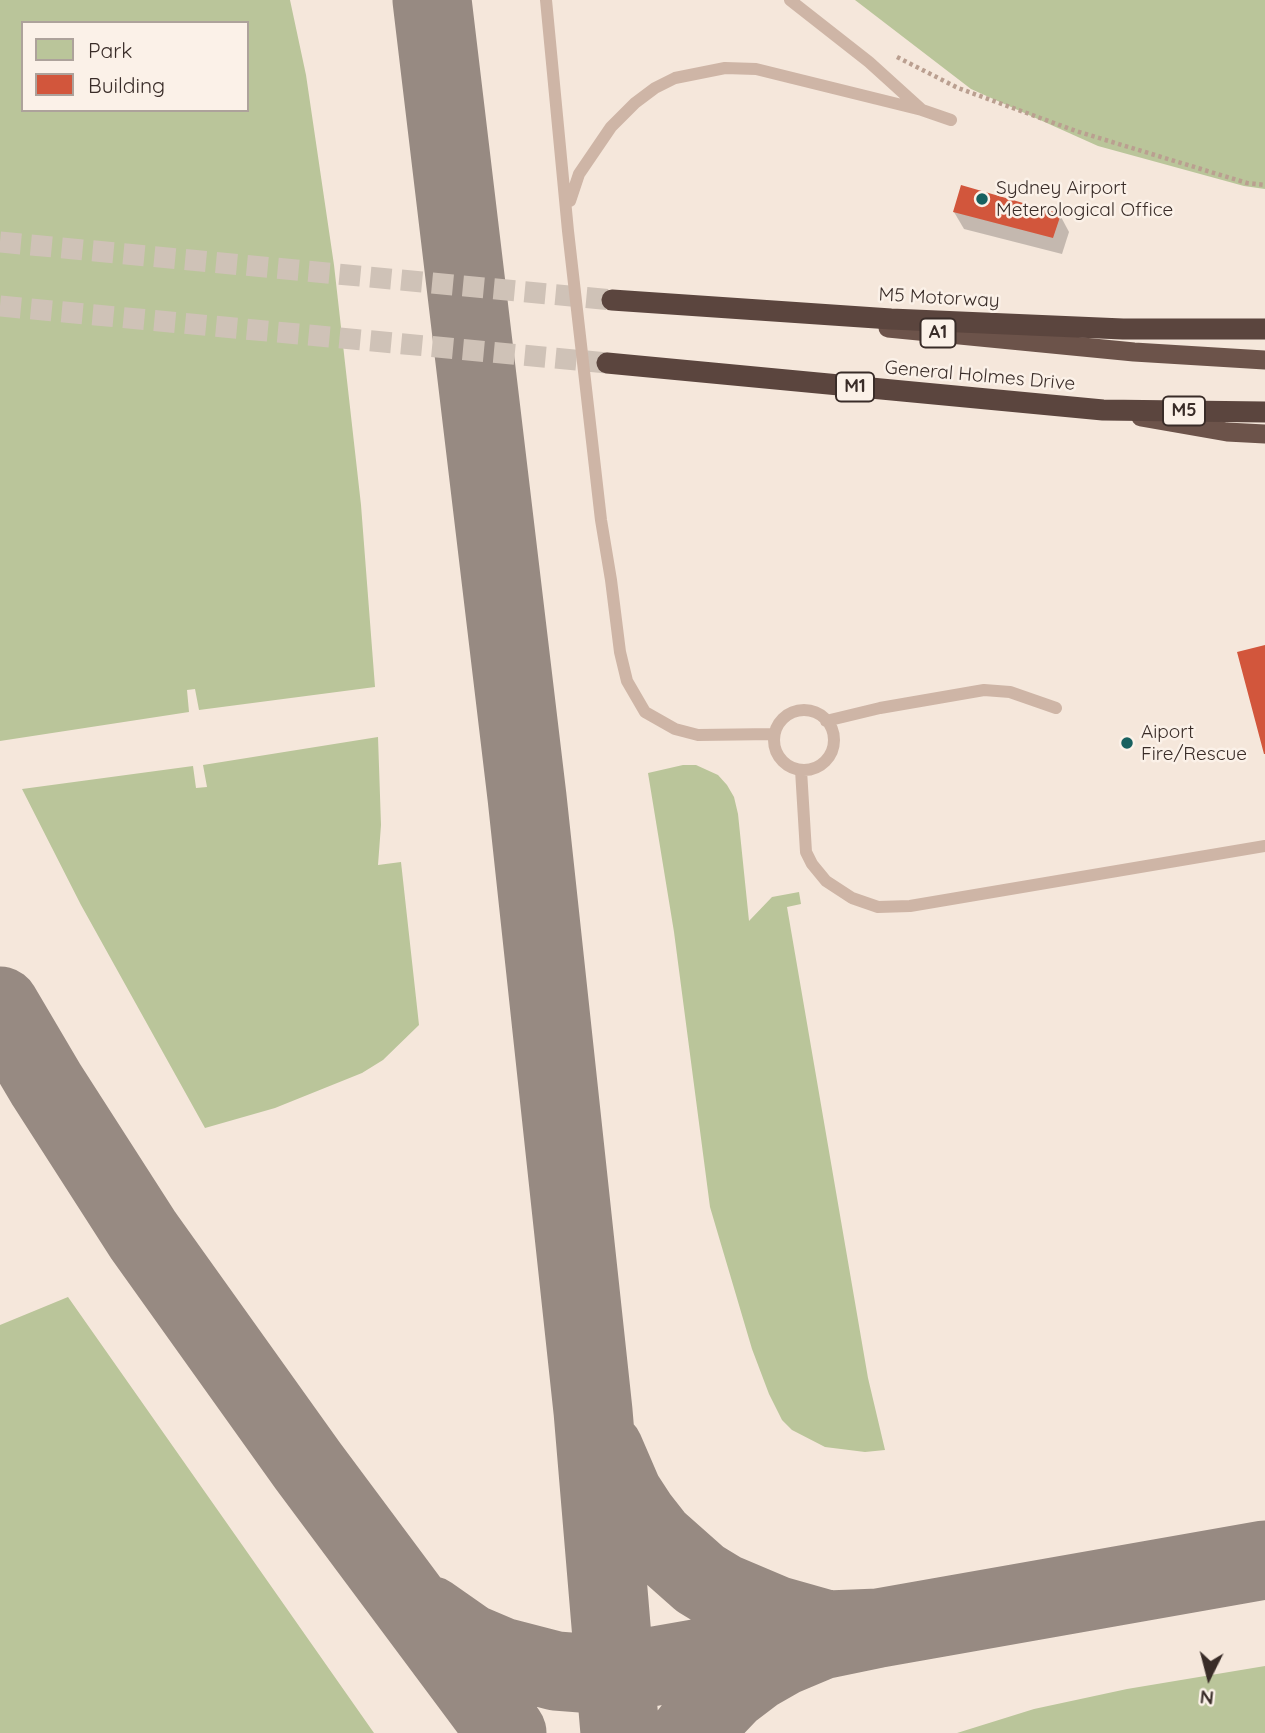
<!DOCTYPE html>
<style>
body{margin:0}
#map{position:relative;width:1265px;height:1733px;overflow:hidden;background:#f5e7db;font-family:Quicksand,sans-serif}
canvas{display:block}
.legend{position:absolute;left:21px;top:21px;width:228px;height:91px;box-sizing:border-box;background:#fbf1e8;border:2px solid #ada29b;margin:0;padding:9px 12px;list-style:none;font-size:21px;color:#392c28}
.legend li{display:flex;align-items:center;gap:14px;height:35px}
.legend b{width:35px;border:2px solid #ada29b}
.north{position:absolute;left:1174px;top:1642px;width:70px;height:70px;-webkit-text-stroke:5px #fbf1e8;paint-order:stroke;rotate:186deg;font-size:19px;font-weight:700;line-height:28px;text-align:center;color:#392c28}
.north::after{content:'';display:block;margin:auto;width:24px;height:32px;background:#392c28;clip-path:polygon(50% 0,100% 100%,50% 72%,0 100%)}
</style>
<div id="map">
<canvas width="1265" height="1733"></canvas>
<ul class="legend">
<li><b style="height:19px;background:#bac59a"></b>Park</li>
<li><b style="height:19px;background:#d2563c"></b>Building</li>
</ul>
<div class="north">N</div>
</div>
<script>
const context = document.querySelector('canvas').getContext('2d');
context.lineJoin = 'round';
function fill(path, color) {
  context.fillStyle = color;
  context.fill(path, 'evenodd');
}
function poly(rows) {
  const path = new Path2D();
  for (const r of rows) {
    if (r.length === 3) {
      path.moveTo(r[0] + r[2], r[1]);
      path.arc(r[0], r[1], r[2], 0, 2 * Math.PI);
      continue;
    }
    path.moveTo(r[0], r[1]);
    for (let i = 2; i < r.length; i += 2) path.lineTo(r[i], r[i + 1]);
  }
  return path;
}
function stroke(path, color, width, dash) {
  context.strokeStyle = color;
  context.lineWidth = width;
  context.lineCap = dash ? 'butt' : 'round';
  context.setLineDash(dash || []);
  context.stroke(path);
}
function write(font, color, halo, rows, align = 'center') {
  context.font = font + ' Quicksand,sans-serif';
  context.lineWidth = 5;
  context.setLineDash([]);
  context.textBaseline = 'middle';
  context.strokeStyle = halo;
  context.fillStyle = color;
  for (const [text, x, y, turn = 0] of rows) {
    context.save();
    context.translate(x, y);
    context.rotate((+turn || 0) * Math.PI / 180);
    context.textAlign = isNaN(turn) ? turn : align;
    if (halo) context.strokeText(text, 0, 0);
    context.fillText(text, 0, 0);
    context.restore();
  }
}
fill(poly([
 [0,0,290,0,306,75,334,265,361,505,375,687,199,710,195,689,187,690,189,712,0,741],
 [23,23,247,23,247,110,23,110],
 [855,0,1265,0,1265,189,1244,186,1098,146,971,89],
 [378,737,381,825,378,865,401,862,419,1025,383,1060,362,1073,275,1108,205,1128,81,905,22,789,193,766,196,788,207,787,203,765],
 [683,765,696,765,718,775,727,785,734,797,738,814,749,921,772,897,799,892,801,904,787,907,868,1378,885,1450,865,1452,825,1447,792,1430,782,1420,769,1394,752,1349,710,1207,674,932,648,773],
 [68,1297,245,1549,374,1733,0,1733,0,1325],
 [1265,1666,1265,1733,957,1733,1034,1709,1127,1689]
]), '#bac59a');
fill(poly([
 [954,212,1060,215,1069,232,1062,254,964,229]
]), '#0003');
stroke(poly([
 [432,0,527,797,593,1411,620,1733],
 [0,1006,46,1084,143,1235,308,1466,507,1733],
 [604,1450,623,1494,638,1517,656,1540,700,1579,723,1593,775,1615,828,1630,879,1628,821,1640,783,1656,755,1672,730,1691,690,1733],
 [429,1615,469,1643,502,1657,556,1671,582,1673,627,1671,787,1643],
 [879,1628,1265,1560]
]), '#978a82', 79);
fill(poly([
 [961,185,1061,214,1053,238,953,212],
 [1265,645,1265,754,1264,754,1237,652]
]), '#d2563c');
stroke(poly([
 [0,242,612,300],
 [0,306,607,363]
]), '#cfc2b7', 21, [21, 10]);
stroke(poly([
 [897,57,958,88,1076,131,1247,183,1265,185]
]), '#ba9f90', 4.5, [3.5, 3.5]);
stroke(poly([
 [546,0,568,231,601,520,611,580,620,652,627,681,645,712,675,729,698,735,774,734],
 [790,0,869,62,922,110,951,120],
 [570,201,579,174,611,127,635,103,655,88,675,78,725,68,756,69,922,110],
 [804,740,30],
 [826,721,880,708,984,690,1010,692,1056,708],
 [801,770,806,852,812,864,826,881,852,898,878,907,910,906,1265,846]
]), '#ceb5a6', 12);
stroke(poly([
 [888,328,1134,352,1265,360],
 [1141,417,1227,432,1265,434]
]), '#6c534a', 19);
stroke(poly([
 [612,300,891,319,1123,329,1265,329],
 [607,363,1103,410,1265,412]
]), '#5b453e', 21);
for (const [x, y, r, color] of [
 [982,199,7,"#18605f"],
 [1127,743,7,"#18605f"]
]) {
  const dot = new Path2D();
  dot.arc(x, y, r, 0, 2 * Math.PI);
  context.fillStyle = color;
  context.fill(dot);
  stroke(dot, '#fbf1e8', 2.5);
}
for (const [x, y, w] of [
 [938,333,35],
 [855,387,38],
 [1184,411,42]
]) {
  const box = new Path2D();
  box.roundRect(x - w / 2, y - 14.5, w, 29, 5);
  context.fillStyle = '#fbf1e8';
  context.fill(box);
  stroke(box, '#392c28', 2);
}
write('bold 18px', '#392c28', null, [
 ["A1",938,333],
 ["M1",855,387],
 ["M5",1184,411]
]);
write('19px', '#392c28', '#fbf1e8', [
 ["Sydney Airport",996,188],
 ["Meterological Office",996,210],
 ["Aiport",1141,732],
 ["Fire/Rescue",1141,754]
], 'left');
write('19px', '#392c28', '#fbf1e8', [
 ["M5 Motorway",939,298,3],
 ["General Holmes Drive",980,376,5]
]);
</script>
